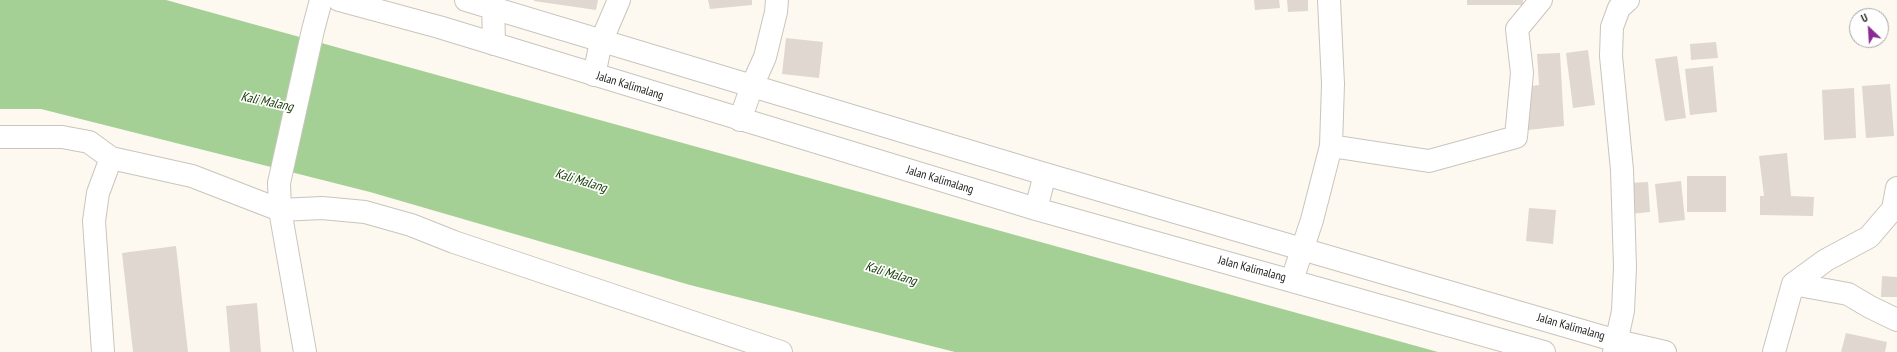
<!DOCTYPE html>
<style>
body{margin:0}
#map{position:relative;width:1897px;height:352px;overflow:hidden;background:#fdf9f0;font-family:"PT Sans Narrow",sans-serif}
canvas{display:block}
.north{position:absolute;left:1849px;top:8px;width:40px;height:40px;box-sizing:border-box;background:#fff;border:1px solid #a7a6a5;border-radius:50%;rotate:335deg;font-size:11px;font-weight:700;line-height:16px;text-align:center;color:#22211e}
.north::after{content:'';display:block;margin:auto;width:14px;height:18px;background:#8b2a92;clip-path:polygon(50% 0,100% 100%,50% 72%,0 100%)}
</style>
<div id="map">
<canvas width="1897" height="352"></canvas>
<div class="north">U</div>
</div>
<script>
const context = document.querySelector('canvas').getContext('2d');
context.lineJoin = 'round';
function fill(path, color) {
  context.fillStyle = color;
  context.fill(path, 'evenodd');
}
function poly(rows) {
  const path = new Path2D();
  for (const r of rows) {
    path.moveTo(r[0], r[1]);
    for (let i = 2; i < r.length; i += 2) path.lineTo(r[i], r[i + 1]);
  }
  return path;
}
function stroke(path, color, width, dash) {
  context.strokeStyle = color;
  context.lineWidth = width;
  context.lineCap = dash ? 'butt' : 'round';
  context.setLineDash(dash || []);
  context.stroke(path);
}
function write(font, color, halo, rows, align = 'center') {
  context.font = font + ' "PT Sans Narrow",sans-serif';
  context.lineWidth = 3.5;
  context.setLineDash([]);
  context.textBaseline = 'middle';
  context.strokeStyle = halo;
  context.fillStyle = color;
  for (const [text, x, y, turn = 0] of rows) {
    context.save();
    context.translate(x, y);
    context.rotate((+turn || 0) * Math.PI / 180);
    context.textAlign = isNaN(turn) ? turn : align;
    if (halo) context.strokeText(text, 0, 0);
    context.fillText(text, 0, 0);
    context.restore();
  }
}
fill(poly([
 [0,0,166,0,1438,352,955,352,690,285,370,192,41,109,0,109]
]), '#a5d095');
fill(poly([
 [534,0,598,0,596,10,534,1],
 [708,0,752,0,752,5,710,9],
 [1254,0,1279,0,1280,8,1255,10],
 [1287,0,1308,0,1308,11,1288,12],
 [1467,0,1523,0,1523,5,1467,5],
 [786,38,823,42,819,78,782,74],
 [1716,42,1718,58,1691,60,1690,44],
 [1588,50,1595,105,1573,108,1566,53],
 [1560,53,1564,126,1528,130,1524,87,1539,85,1537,54],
 [1677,56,1686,118,1665,121,1655,59],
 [1713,66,1717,112,1690,115,1685,69],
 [1890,84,1894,136,1866,138,1862,86],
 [1854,88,1856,138,1824,140,1822,90],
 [1787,153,1791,196,1814,197,1813,216,1760,215,1760,196,1764,196,1759,156],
 [1687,176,1726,176,1726,212,1687,212],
 [1681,181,1685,220,1659,223,1655,184],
 [1648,182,1650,212,1630,214,1629,183],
 [1529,208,1556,210,1553,244,1526,241],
 [176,246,188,352,133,352,122,253],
 [1882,276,1897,277,1897,297,1881,297],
 [257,303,261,352,230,352,226,306],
 [1846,333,1887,342,1885,352,1841,352]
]), '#dfd7d0');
const minor = poly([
 [493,0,494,44],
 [594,75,601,42,619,0],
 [740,120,752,86,765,57,776,12,777,0],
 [0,137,62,137,89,142,111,158,192,176,280,210,322,208,365,212,411,225,454,242,781,352],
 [1331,146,1429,161,1516,137,1522,73,1517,29,1541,0],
 [1292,280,1312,220,1331,146,1333,84,1329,0],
 [1793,284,1848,294,1870,307,1897,320],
 [103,352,94,221,98,193,111,158],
 [305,352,280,210,279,183,313,30,321,0],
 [1614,352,1623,311,1625,267,1622,170,1611,56,1612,27,1619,8,1628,0],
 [1774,352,1793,284,1826,260,1869,237,1893,209,1897,188]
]);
const major = poly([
 [339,0,439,27,1036,209,1544,352],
 [466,0,1045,174,1617,341,1665,352],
 [1036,209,1045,174]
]);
stroke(minor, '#c9c5bc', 24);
stroke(major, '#c9c5bc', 24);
stroke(minor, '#fff', 22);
stroke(major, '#fff', 22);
write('12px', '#22211e', '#fff', [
 ["Jalan Kalimalang",630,86,17],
 ["Jalan Kalimalang",940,180,17],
 ["Jalan Kalimalang",1252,269,15],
 ["Jalan Kalimalang",1571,327,16]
]);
write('italic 13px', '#133a00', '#fff', [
 ["Kali Malang",267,102,12],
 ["Kali Malang",581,181,17],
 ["Kali Malang",891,274,17]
]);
</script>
